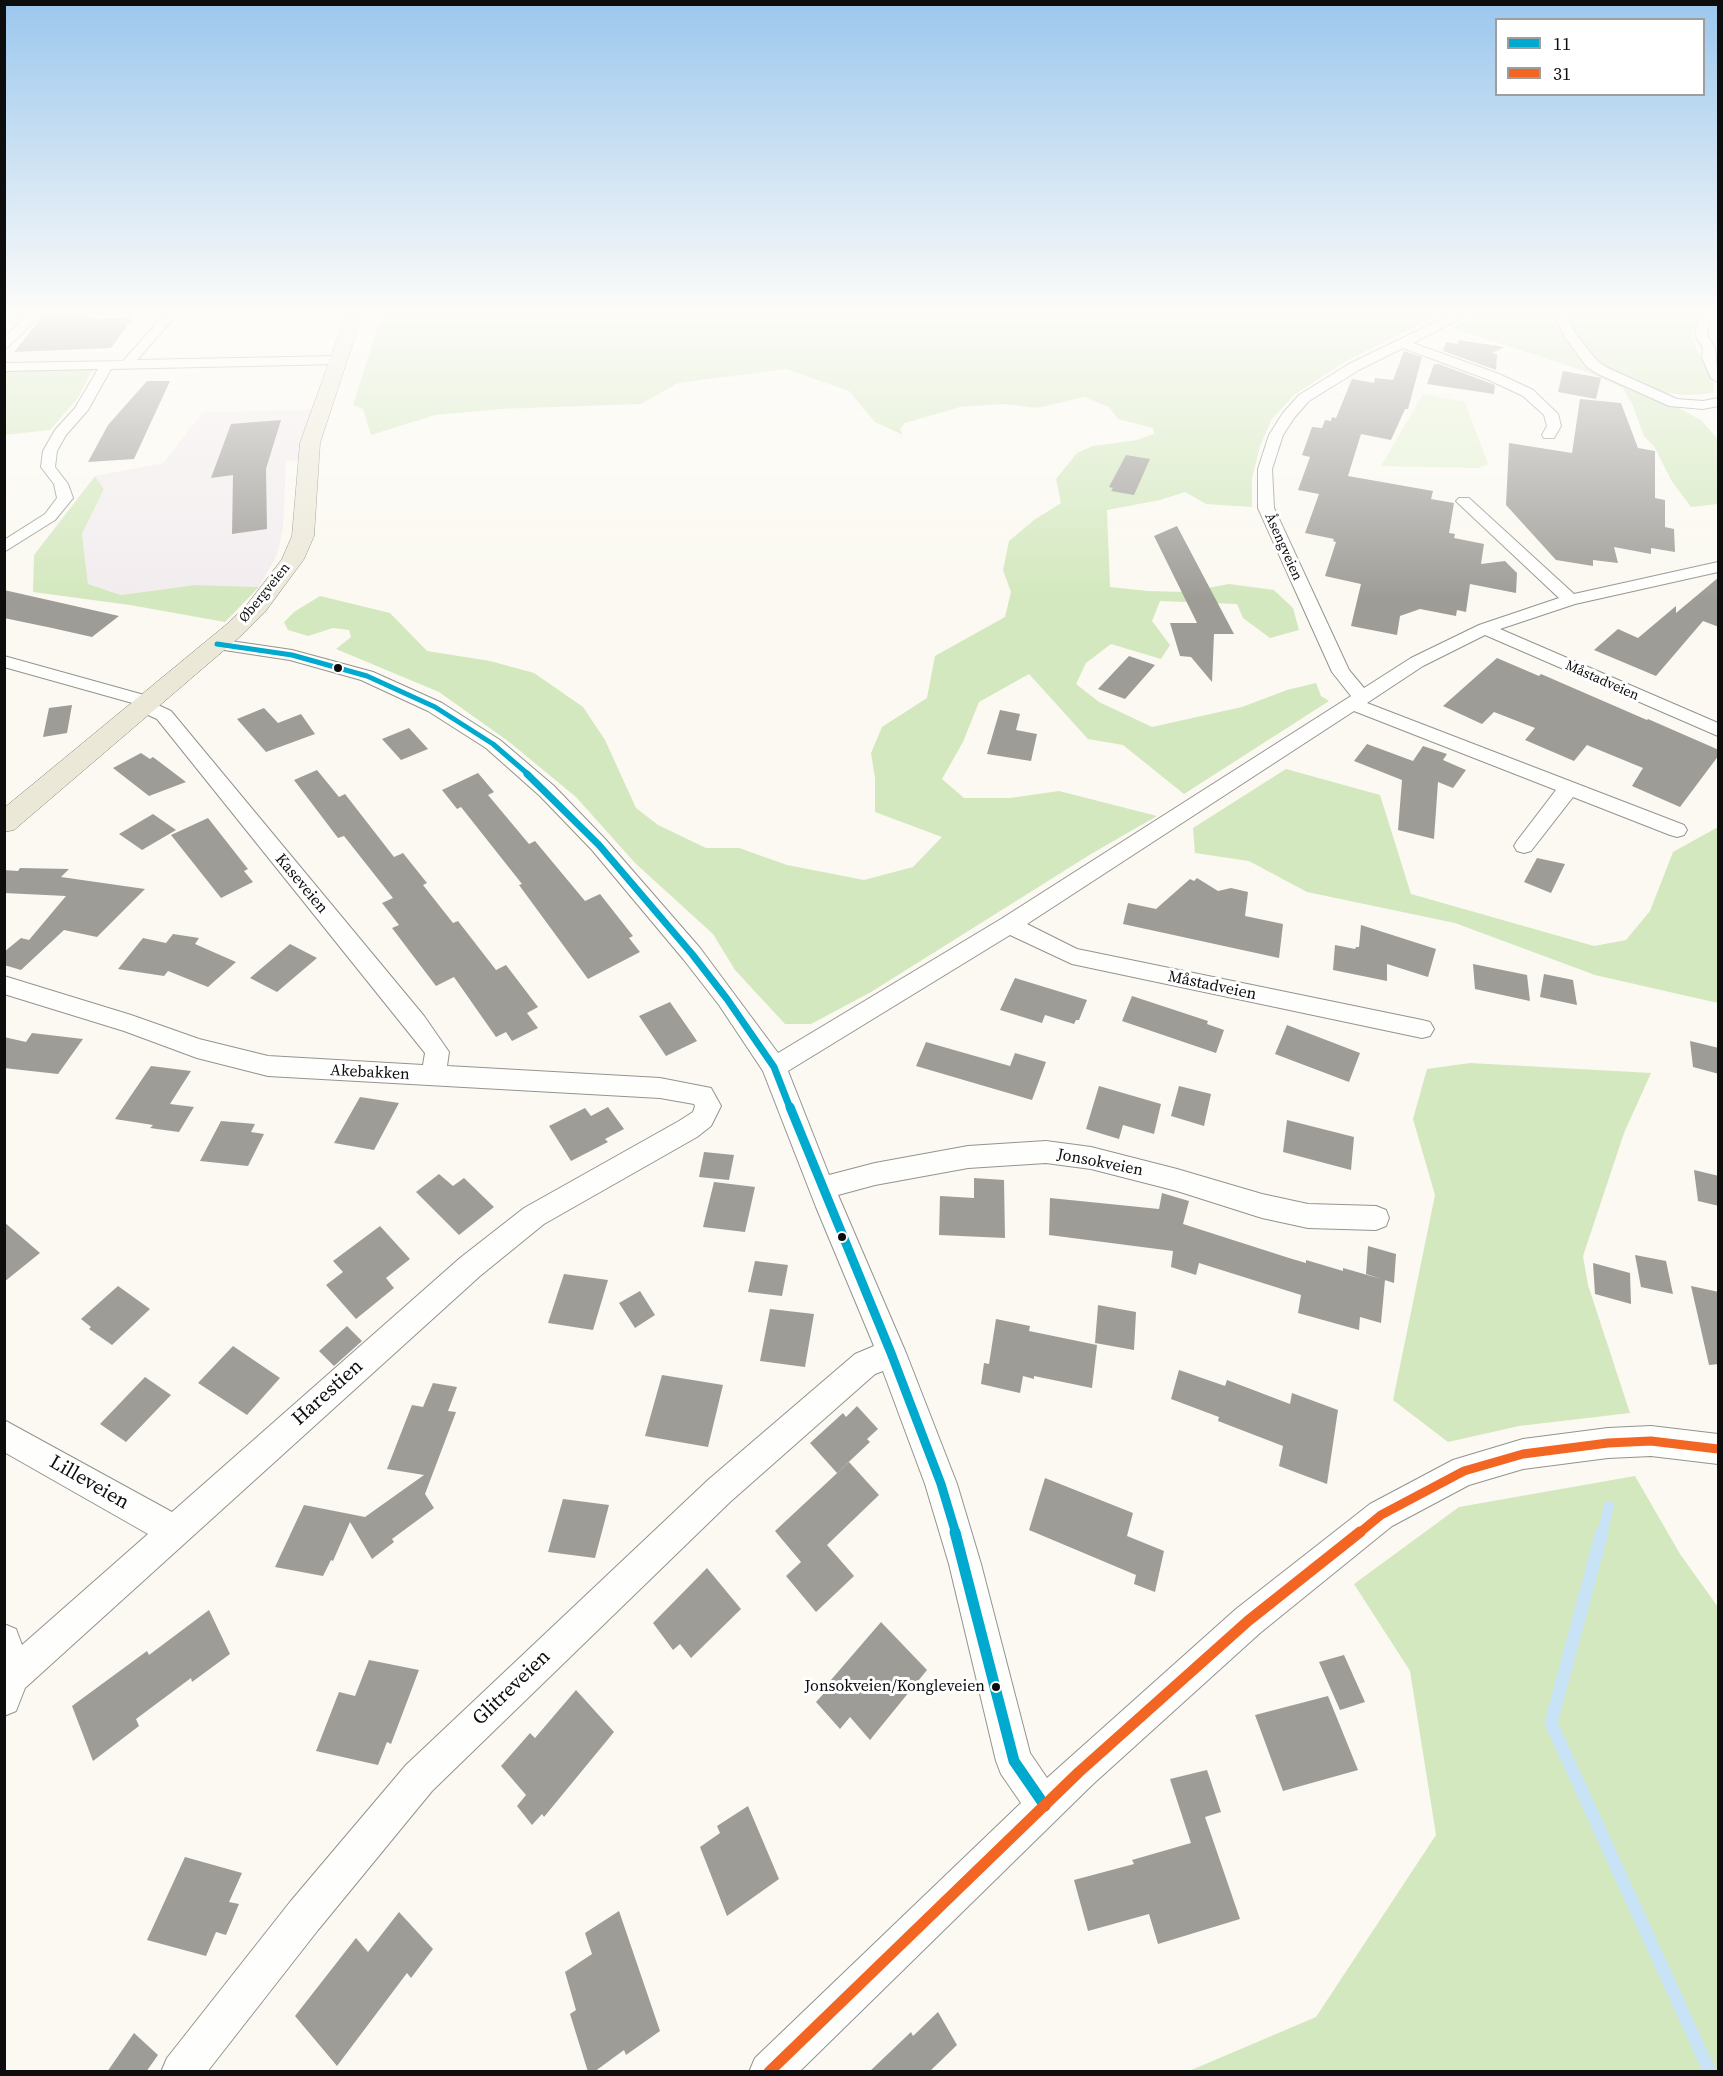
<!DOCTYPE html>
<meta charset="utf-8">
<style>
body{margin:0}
#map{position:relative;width:1723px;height:2076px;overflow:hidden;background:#fbf9f1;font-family:"Source Serif 4",serif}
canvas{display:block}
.frame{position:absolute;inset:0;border:6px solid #0d0d0d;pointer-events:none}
.legend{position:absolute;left:1495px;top:18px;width:210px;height:78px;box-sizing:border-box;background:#fff;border:2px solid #9e9e9e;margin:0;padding:8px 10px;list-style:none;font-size:18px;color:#0d0d0d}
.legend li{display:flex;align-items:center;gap:12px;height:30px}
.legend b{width:30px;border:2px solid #9e9e9e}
</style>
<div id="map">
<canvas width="1723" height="2076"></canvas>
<div class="frame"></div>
<ul class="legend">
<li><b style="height:8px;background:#00a9ce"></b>11</li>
<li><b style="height:8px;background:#f26522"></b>31</li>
</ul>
</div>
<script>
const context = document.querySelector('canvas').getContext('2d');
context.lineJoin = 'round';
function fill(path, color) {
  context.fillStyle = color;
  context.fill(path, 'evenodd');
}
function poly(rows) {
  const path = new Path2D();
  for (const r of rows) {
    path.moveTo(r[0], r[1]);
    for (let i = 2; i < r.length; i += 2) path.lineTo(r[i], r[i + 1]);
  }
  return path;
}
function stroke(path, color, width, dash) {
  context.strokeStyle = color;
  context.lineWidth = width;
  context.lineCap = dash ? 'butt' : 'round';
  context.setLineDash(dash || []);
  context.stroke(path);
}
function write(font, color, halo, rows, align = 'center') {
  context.font = font + ' "Source Serif 4",serif';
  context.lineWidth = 6;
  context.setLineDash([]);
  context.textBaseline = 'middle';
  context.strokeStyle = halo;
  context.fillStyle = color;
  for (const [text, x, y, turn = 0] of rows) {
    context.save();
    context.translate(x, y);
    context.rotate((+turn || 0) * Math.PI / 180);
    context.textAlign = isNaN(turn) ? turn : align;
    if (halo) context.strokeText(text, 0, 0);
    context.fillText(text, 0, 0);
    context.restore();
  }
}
fill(poly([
 [311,410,299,460,286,461,283,528,277,555,259,587,195,585,121,595,88,584,82,534,104,489,95,476,163,463,203,412]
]), '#f2ecee');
fill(poly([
 [1718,309,1718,387,1715,386,1692,335,1698,317,1707,310]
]), '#f8f6dd');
fill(poly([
 [1423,394,1465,402,1488,464,1478,468,1381,466]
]), '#e3f1d1');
fill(poly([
 [383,309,1451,309,1348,360,1294,395,1272,419,1260,446,1252,478,1252,507,1206,504,1185,492,1160,500,1107,510,1110,587,1148,591,1186,592,1229,584,1274,590,1293,608,1299,630,1270,638,1243,618,1237,604,1160,601,1152,621,1170,645,1161,659,1111,644,1086,663,1076,684,1099,702,1152,727,1242,707,1287,690,1316,683,1321,696,1329,701,1184,794,1123,745,1088,739,1029,674,979,702,963,742,942,779,964,798,1010,798,1059,791,1157,816,1091,854,871,992,811,1024,785,1024,735,970,713,934,635,863,576,797,508,741,439,692,336,649,351,637,349,630,333,628,308,636,288,630,284,622,294,612,320,596,390,613,427,651,490,661,534,673,583,707,605,740,636,808,658,825,706,848,739,848,787,865,864,880,913,867,942,837,875,812,875,778,871,753,882,727,927,698,935,656,1005,617,1011,592,1003,570,1009,541,1034,520,1061,503,1056,479,1077,453,1093,446,1137,440,1154,434,1153,428,1118,419,1109,407,1084,397,1037,408,1004,404,960,407,905,423,900,429,903,435,875,422,849,391,786,369,678,383,641,404,501,409,435,415,371,435,363,409,353,405],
 [1484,309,1707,309,1698,317,1692,335,1697,351,1708,368,1714,383,1713,393,1687,395,1627,389,1673,405,1701,420,1718,439,1718,504,1691,507,1671,480,1654,446,1644,436,1633,406,1623,388,1587,372,1453,328],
 [93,369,78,398,50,430,5,435,4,370],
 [95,476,104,489,82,534,88,584,121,595,195,585,259,587,225,622,130,605,33,592,34,555],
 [1286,769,1380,795,1411,894,1594,946,1626,940,1650,911,1673,852,1718,827,1718,1003,1595,975,1455,923,1307,892,1249,861,1195,853,1193,828],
 [1470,1063,1651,1073,1624,1133,1583,1256,1588,1285,1630,1413,1519,1426,1448,1442,1393,1400,1435,1195,1413,1119,1427,1069],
 [1635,1476,1680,1554,1718,1607,1718,2071,1189,2071,1316,2017,1436,1835,1410,1671,1354,1584,1459,1507]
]), '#d3e8be');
stroke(poly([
 [1602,1534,1609,1506]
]), '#c7e3f5', 10);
stroke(poly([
 [1602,1532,1551,1723,1710,2072]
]), '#c7e3f5', 13);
fill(poly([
 [49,309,96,309,89,319,133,318,111,348,14,352],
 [1459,340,1504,347,1492,353,1497,354,1496,370,1443,351,1446,342,1458,344],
 [1404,351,1422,357,1408,409,1405,409,1391,440,1361,434,1348,476,1433,491,1431,499,1454,503,1449,533,1455,534,1454,538,1484,544,1481,564,1505,561,1517,573,1516,593,1470,584,1466,612,1457,610,1456,616,1420,609,1400,616,1397,635,1351,626,1361,584,1325,576,1336,542,1333,541,1334,539,1305,533,1319,494,1298,490,1310,457,1302,455,1312,427,1322,428,1325,420,1331,421,1332,417,1336,418,1352,379,1374,383,1375,378,1393,380],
 [1434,364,1439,364,1495,385,1494,394,1427,384],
 [1563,371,1601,378,1596,399,1558,392],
 [147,381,170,381,134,459,88,462,108,425],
 [1580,399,1621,403,1638,448,1655,451,1655,498,1665,500,1665,527,1674,529,1675,552,1651,548,1651,554,1614,547,1618,563,1593,560,1593,566,1556,560,1506,505,1509,443,1572,453],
 [281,420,266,469,267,529,232,534,233,475,211,478,231,424],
 [1126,455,1150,459,1134,495,1111,491,1113,488,1109,487],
 [1177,526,1234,634,1214,634,1212,682,1191,657,1180,656,1170,623,1197,623,1154,536],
 [1719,577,1719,627,1703,621,1656,676,1594,650,1618,629,1638,638,1676,606,1676,613],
 [4,590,119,616,92,637,52,628,4,618],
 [1129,656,1155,665,1125,699,1098,689],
 [1497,658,1539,676,1541,674,1647,720,1648,719,1719,750,1719,755,1680,807,1632,786,1643,768,1587,745,1574,761,1525,740,1535,728,1494,712,1482,724,1443,706],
 [72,705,67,733,43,737,49,708],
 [264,708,278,723,301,714,315,734,266,752,237,719],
 [1000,710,1020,714,1016,730,1037,734,1031,761,987,754],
 [409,728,428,749,401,760,382,739],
 [1367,744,1413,761,1423,746,1447,754,1443,760,1466,770,1453,788,1438,782,1434,839,1398,830,1402,780,1354,761],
 [141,753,150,759,153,757,186,782,149,796,113,768],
 [317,770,339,797,345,794,394,857,403,853,427,883,423,885,453,923,458,921,496,970,506,965,538,1007,527,1013,538,1028,512,1041,506,1032,496,1037,454,977,436,986,392,928,399,925,382,903,393,898,344,836,338,838,294,780],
 [478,773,494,792,488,795,529,844,535,841,585,901,600,894,633,936,629,938,640,952,588,979,519,885,522,884,461,807,457,809,442,790],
 [153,814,176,830,142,850,119,834],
 [208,818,248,869,244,871,253,882,221,898,171,835],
 [1537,858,1565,864,1551,893,1524,882],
 [20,868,69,869,61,877,145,889,97,937,64,930,21,970,4,965,4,952,21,938,29,940,66,896,4,893,4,870,18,871],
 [1197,878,1218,891,1231,888,1248,892,1245,916,1283,924,1279,958,1123,924,1128,903,1156,909,1190,879,1194,881],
 [1361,925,1436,949,1428,977,1387,964,1387,981,1333,970,1335,945,1355,949,1356,947,1359,947],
 [173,934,199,938,195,944,236,962,208,987,168,971,164,976,118,969,143,938,166,943],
 [290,944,317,958,277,992,250,978],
 [1473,964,1527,975,1530,1001,1475,989],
 [1544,974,1573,980,1577,1005,1540,997],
 [1015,978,1087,1000,1079,1020,1076,1020,1074,1024,1045,1015,1042,1023,1000,1010],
 [1132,996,1208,1021,1207,1024,1224,1030,1216,1053,1122,1021],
 [670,1002,697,1041,666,1056,639,1016],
 [1287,1025,1360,1053,1349,1082,1275,1054],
 [32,1033,83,1039,58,1074,4,1068,4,1037,26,1042],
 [1690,1041,1719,1048,1719,1074,1693,1067],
 [926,1042,1010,1066,1015,1053,1046,1062,1032,1100,916,1066],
 [151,1066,191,1071,170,1104,194,1107,179,1132,150,1128,153,1125,115,1119],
 [1099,1086,1161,1104,1154,1134,1123,1125,1119,1139,1086,1129],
 [1179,1086,1211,1094,1204,1126,1171,1116],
 [360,1097,399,1103,374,1150,334,1143],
 [608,1107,624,1129,605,1139,608,1142,571,1161,549,1126,585,1108,591,1116],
 [1287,1120,1354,1137,1351,1170,1283,1152],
 [221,1121,255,1124,251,1132,264,1134,248,1166,200,1161],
 [704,1152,734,1155,729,1180,699,1177],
 [1694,1170,1719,1176,1719,1206,1698,1201],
 [439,1174,453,1186,464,1178,494,1207,459,1235,416,1192],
 [974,1178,1004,1180,1005,1238,939,1235,940,1196,974,1198],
 [714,1182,755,1187,745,1232,703,1227],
 [1162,1193,1189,1201,1183,1224,1289,1258,1306,1263,1306,1260,1343,1271,1343,1268,1385,1280,1381,1323,1360,1317,1359,1330,1298,1313,1301,1295,1199,1263,1196,1275,1171,1267,1173,1251,1049,1235,1050,1198,1159,1209],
 [4,1222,40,1253,4,1282],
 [380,1226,410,1259,386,1278,394,1288,356,1319,326,1285,343,1272,333,1261],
 [1368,1246,1396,1254,1394,1283,1366,1274],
 [1635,1255,1666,1261,1673,1294,1641,1287],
 [755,1261,788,1265,782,1296,748,1292],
 [1593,1263,1630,1273,1631,1304,1595,1294],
 [564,1274,608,1280,593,1330,548,1323],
 [118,1286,150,1309,112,1345,89,1329,91,1327,81,1319],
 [1691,1286,1719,1292,1719,1364,1709,1365],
 [640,1291,655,1315,635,1328,619,1303],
 [1098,1305,1136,1312,1134,1350,1095,1343],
 [770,1309,814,1314,805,1367,760,1361],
 [996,1319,1030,1326,1029,1331,1097,1345,1092,1388,1034,1376,1034,1379,1023,1376,1020,1393,981,1384,984,1363,989,1364],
 [347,1326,362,1341,334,1366,319,1351],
 [233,1346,280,1378,247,1415,198,1383],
 [1179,1370,1225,1386,1227,1380,1290,1404,1292,1393,1338,1410,1327,1484,1279,1466,1283,1446,1218,1421,1219,1417,1171,1399],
 [662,1375,723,1385,708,1447,645,1436],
 [145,1377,171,1395,126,1442,100,1424],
 [433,1383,457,1387,448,1411,456,1412,425,1494,434,1508,392,1539,394,1542,372,1559,350,1522,333,1561,331,1560,323,1576,275,1567,304,1505,365,1517,424,1475,387,1469,412,1405,423,1407],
 [857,1406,878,1429,867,1439,870,1442,837,1473,810,1443,843,1413,846,1417],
 [849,1462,879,1495,827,1545,854,1576,816,1612,786,1576,801,1562,775,1531],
 [1045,1478,1133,1513,1127,1536,1164,1551,1155,1592,1134,1584,1136,1575,1029,1530],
 [563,1499,609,1505,595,1558,548,1552],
 [707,1568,741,1609,691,1658,680,1644,673,1650,653,1623],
 [209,1610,230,1654,192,1682,191,1678,136,1719,139,1726,93,1761,72,1706,147,1651,149,1655],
 [881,1622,927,1670,870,1740,850,1717,840,1729,816,1702,826,1691,824,1688],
 [1344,1655,1365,1702,1340,1710,1319,1662],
 [369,1660,419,1670,391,1744,387,1742,378,1765,316,1751,339,1692,355,1696],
 [576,1690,614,1732,544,1817,542,1814,532,1825,517,1806,526,1795,501,1766,530,1733,535,1738],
 [1328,1696,1358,1770,1283,1791,1255,1715],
 [1207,1770,1221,1812,1205,1817,1240,1919,1158,1944,1149,1914,1088,1931,1074,1880,1134,1864,1132,1860,1191,1843,1170,1779],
 [748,1806,779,1879,727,1916,700,1847,720,1833,717,1826],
 [185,1857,242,1873,229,1902,239,1904,226,1935,216,1932,206,1956,147,1940],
 [619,1911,660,2031,626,2055,624,2050,594,2072,588,2072,570,2014,576,2010,565,1972,592,1954,585,1933],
 [399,1912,433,1949,411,1978,407,1973,337,2066,295,2016,356,1938,368,1952],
 [938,2012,957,2045,929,2072,869,2072,911,2032,913,2036],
 [134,2033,158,2055,146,2072,107,2072]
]), '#9e9c97');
const minor = poly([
 [34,309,47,309,8,347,4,348,4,337,34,309],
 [169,309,182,309,137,360,339,356,345,360,339,364,111,369,88,410,66,435,57,451,55,467,68,484,73,498,55,520,4,552,4,540,45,514,57,498,54,484,41,467,43,451,55,430,75,408,98,369,4,371,4,363,123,361,169,309],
 [1462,309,1478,309,1413,343,1499,374,1533,390,1558,414,1561,426,1554,438,1544,438,1542,435,1547,426,1544,415,1523,396,1489,380,1403,348,1359,370,1309,401,1294,418,1283,435,1272,469,1274,508,1349,670,1364,688,1411,658,1479,625,1559,598,1459,504,1456,501,1459,498,1469,498,1574,594,1718,562,1718,572,1575,604,1500,629,1718,723,1718,736,1485,635,1423,666,1367,703,1684,825,1687,830,1684,835,1677,837,1670,835,1573,797,1531,851,1524,853,1517,851,1514,846,1517,841,1556,790,1354,711,1027,924,1077,949,1422,1020,1430,1022,1434,1029,1430,1036,1422,1038,1072,964,1010,935,788,1071,829,1175,875,1163,968,1146,1046,1141,1091,1147,1177,1169,1262,1194,1308,1204,1376,1206,1386,1210,1389,1218,1386,1226,1376,1230,1308,1228,1262,1218,1177,1191,1091,1169,1046,1163,968,1168,875,1185,838,1195,906,1353,957,1484,981,1564,1030,1753,1047,1778,1236,1609,1370,1504,1453,1460,1523,1439,1608,1428,1651,1426,1718,1434,1718,1464,1651,1456,1608,1458,1523,1469,1469,1485,1392,1526,1260,1633,1092,1785,799,2072,749,2072,755,2058,1021,1803,1001,1774,996,1761,949,1564,925,1484,883,1371,875,1374,730,1502,432,1791,318,1930,207,2072,161,2072,167,2058,290,1902,406,1765,708,1480,855,1354,874,1346,816,1207,763,1071,719,1005,684,960,592,850,540,796,486,748,428,711,361,680,290,660,211,648,208,644,211,640,217,639,292,650,373,672,442,703,500,740,554,786,606,840,700,948,778,1053,1001,919,1351,696,1332,672,1258,508,1258,469,1269,435,1283,413,1299,395,1349,364,1462,309],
 [1551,309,1563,309,1575,333,1597,361,1608,368,1677,399,1703,401,1718,398,1718,406,1703,409,1669,406,1598,374,1587,367,1565,337,1551,309],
 [1707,309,1718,309,1710,323,1707,335,1715,348,1718,382,1711,378,1702,358,1703,348,1695,335,1698,323,1707,309],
 [4,656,155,698,157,702,156,704,171,711,424,1016,449,1052,447,1066,660,1078,711,1088,721,1106,711,1126,697,1137,544,1224,480,1276,25,1688,16,1711,4,1716,4,1624,16,1629,22,1645,148,1534,4,1452,4,1420,172,1512,460,1258,524,1208,679,1121,693,1112,695,1106,694,1104,660,1098,268,1076,197,1058,124,1031,4,994,4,976,131,1015,199,1039,268,1056,423,1065,425,1053,157,719,137,710,136,704,4,667,4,656]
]);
const primary = poly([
 [348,309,364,309,320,443,314,536,304,559,265,612,243,634,14,830,4,832,4,808,227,624,249,602,282,559,292,536,300,443,348,309]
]);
stroke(minor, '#949390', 2);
stroke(primary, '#81817d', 1);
fill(minor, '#fefefd');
fill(primary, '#ece8d8');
stroke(poly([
 [217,644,292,655,367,676,435,707,493,744,529,775]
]), '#00a9ce', 5);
stroke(poly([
 [527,774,599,845,692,954,727,999,774,1067,790,1108]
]), '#00a9ce', 7);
stroke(poly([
 [790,1107,891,1353,941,1484,956,1534]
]), '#00a9ce', 9);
stroke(poly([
 [955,1532,1014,1761,1045,1806]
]), '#00a9ce', 11);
stroke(poly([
 [1358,1534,1381,1515,1464,1471,1523,1454,1608,1443,1651,1441,1718,1449]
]), '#f26522', 9);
stroke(poly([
 [769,2072,1079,1772,1248,1621,1360,1532]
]), '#f26522', 11);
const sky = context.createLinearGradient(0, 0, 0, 600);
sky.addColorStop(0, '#9bc7ed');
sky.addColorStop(0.52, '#fdfcf9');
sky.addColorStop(1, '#fdfcf900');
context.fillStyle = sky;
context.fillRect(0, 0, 1723, 600);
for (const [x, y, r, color] of [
 [338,668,5,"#0d0d0d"],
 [842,1237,5,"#0d0d0d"],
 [996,1687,5,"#0d0d0d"]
]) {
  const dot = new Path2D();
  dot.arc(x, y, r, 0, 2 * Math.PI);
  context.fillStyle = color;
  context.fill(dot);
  stroke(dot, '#fff', 2);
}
write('14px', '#0d0d0d', '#fff', [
 ["Åsengveien",1283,547,66],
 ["Øbergveien",265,593,-51],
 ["Måstadveien",1602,681,24]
]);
write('16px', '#0d0d0d', '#fff', [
 ["Kaseveien",301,884,50],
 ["Måstadveien",1212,986,12],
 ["Akebakken",370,1073,3],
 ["Jonsokveien",1100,1163,11]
]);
write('16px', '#0d0d0d', '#fff', [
 ["Jonsokveien/Kongleveien",985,1687]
], 'right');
write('20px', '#0d0d0d', '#fff', [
 ["Harestien",328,1393,-42],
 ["Lilleveien",89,1483,30],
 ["Glitreveien",512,1688,-44]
]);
</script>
